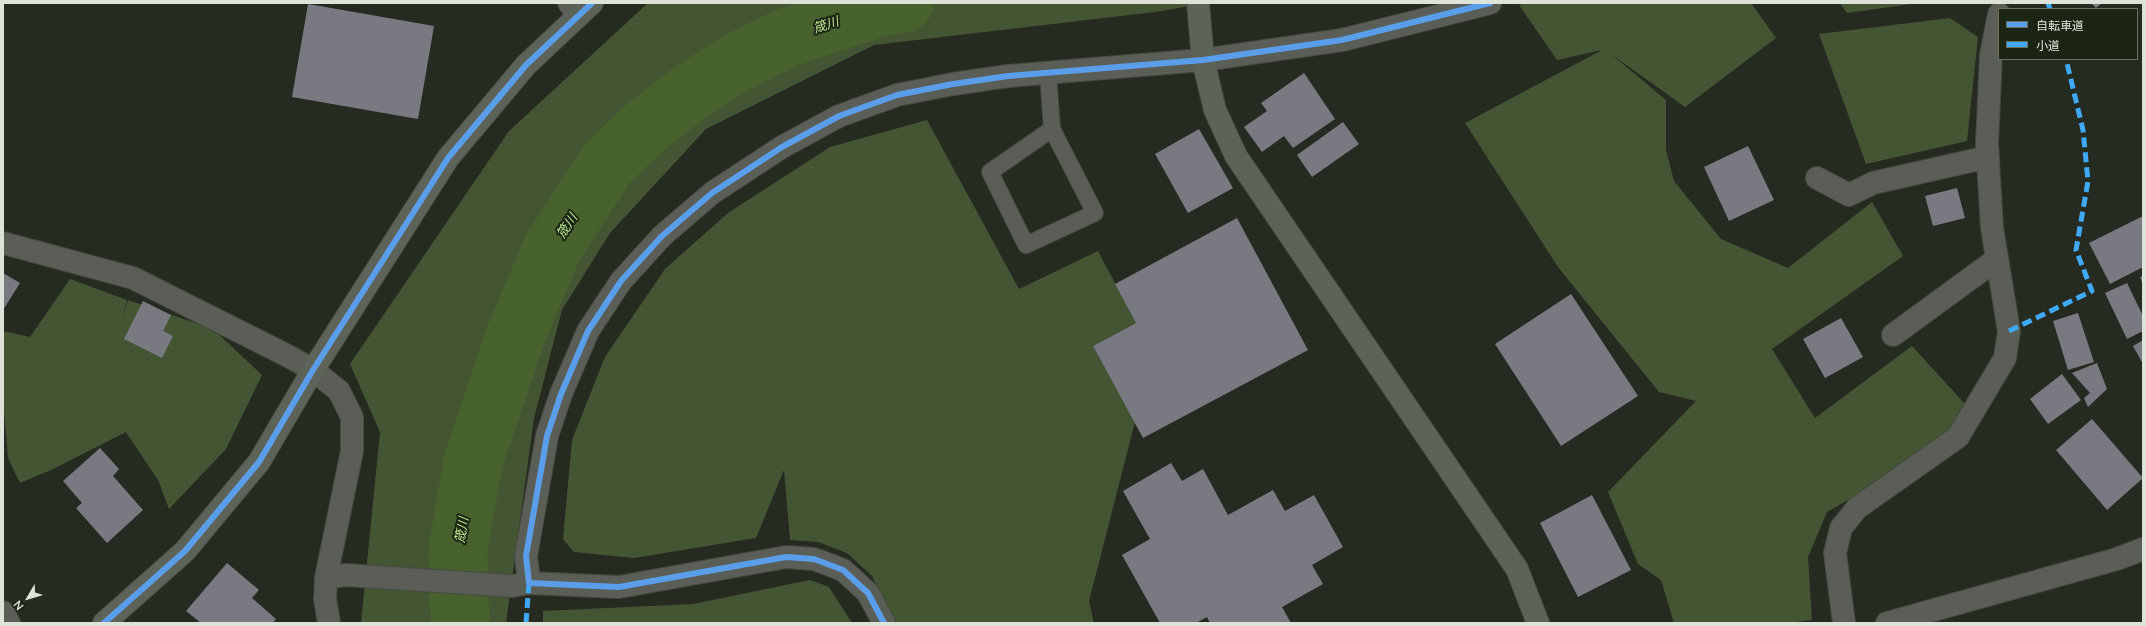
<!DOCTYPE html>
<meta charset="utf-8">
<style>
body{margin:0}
#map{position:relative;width:2146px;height:626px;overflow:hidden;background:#262b22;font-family:Lato,"Noto Sans JP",sans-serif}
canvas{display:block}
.frame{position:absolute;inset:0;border:4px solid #dde3d8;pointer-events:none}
.legend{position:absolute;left:1998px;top:8px;width:140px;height:52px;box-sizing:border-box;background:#1c2514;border:1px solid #697162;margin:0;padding:5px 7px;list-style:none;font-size:12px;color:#dde3d8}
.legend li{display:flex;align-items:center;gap:8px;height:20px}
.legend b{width:20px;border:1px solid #697162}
.north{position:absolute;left:8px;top:578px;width:40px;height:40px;-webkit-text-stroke:3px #1c2514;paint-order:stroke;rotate:232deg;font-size:11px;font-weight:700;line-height:16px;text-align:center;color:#dde3d8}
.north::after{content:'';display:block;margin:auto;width:14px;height:18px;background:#dde3d8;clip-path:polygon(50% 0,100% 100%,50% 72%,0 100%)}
</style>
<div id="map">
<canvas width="2146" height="626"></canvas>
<div class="frame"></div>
<ul class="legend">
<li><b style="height:5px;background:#5a9eea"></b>自転車道</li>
<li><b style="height:5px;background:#3fa9f5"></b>小道</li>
</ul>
<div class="north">N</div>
</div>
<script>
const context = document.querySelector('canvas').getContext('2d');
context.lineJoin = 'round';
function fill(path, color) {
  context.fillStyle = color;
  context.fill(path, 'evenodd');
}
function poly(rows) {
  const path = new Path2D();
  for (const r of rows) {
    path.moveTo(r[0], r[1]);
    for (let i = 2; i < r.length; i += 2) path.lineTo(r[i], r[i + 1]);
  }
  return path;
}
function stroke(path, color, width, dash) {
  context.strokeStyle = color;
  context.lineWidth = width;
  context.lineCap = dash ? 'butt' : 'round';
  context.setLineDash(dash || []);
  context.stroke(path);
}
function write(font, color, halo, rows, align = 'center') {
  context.font = font + ' Lato,"Noto Sans JP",sans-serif';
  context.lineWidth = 4;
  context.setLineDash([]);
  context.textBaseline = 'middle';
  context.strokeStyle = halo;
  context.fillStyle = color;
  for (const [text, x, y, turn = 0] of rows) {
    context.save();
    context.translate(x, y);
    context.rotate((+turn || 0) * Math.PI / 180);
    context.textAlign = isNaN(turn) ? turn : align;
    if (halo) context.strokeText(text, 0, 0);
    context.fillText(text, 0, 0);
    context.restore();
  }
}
fill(poly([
 [648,3,1208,3,1155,12,874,45,706,129,610,233,562,310,534,418,506,623,361,623,380,432,350,364,509,131],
 [1524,3,1751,3,1776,38,1685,107,1611,54,1666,100,1666,150,1674,181,1721,239,1788,268,1872,202,1903,256,1772,349,1815,418,1912,346,1965,404,1958,437,1827,512,1808,557,1812,620,1785,623,1674,623,1661,580,1638,564,1608,492,1696,401,1659,392,1558,267,1465,123,1602,50,1557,60,1519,5],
 [1840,3,1919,3,1847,13],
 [1950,18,1978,37,1967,141,1866,164,1819,34],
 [927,120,1019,289,1098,251,1136,323,1093,346,1135,422,1089,601,1094,623,896,623,872,576,847,553,818,542,790,540,784,470,756,538,634,558,574,552,563,539,572,440,605,357,665,269,728,213,830,147],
 [70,279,127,300,122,318,128,300,213,329,262,375,226,449,169,509,158,480,126,432,51,470,20,483,8,458,3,400,3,331,30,337],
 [810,580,829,587,852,623,543,623,543,611,693,604]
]), '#445534');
stroke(poly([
 [461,623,459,603,458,551,473,462,516,334,553,247,607,164,643,129,688,94,737,62,786,38,887,5,904,3]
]), '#48622e', 59);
fill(poly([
 [2091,3,2102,3,2096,8],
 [308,4,434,26,418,119,292,97],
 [1304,73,1335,119,1293,148,1284,136,1262,152,1244,127,1267,111,1261,103],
 [1343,122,1359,144,1312,177,1297,155],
 [1199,129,1233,188,1188,213,1155,154],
 [1748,146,1774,200,1729,221,1704,167],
 [1957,188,1965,218,1933,226,1925,196],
 [2143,216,2143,267,2110,284,2089,243],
 [1237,218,1308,350,1143,438,1093,346,1136,323,1115,284],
 [3,273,20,283,3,310],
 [2143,276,2143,285,2140,277],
 [2127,283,2143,316,2143,331,2127,339,2105,293],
 [1571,294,1638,396,1561,446,1495,344],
 [143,301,171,315,163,331,173,336,162,358,124,339],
 [2078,313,2094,362,2068,370,2053,321],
 [1841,318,1863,357,1825,378,1803,339],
 [2143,340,2143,364,2133,346],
 [2097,363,2107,389,2088,407,2084,398,2090,393,2072,373],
 [2062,374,2081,400,2048,424,2030,399],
 [2092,419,2143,478,2107,510,2056,450],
 [100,448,119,469,113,476,143,510,107,543,76,508,82,503,63,481],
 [1171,463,1182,481,1203,469,1228,515,1273,490,1285,511,1314,495,1343,547,1312,565,1323,584,1282,607,1291,623,1210,623,1207,617,1196,623,1160,623,1122,555,1150,539,1123,491],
 [1592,495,1631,570,1578,597,1540,523],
 [227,563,259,590,252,598,276,619,273,623,201,623,186,611]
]), '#787981');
const lane = poly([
 [1048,73,1052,129,1095,213,1026,245,990,172,1052,129]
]);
const street = poly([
 [569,3,578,14],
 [1817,178,1849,195,1873,183,1988,157],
 [3,243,133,278,288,356,313,370,339,391,352,417,352,451,326,578,325,599,329,623],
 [1893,335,1997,259],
 [326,578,346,575,512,586,529,583],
 [3,612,9,623],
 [884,623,868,593,843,570,814,559,786,557,619,587,529,583,526,556,547,436,561,394,588,331,621,281,662,236,712,193,782,147,839,116,897,95,953,84,1008,76,1203,60,1342,40,1490,3],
 [1844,623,1835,553,1841,528,1857,508,1958,437,2005,358,2009,331,1992,228,1987,144,1991,55,1999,14],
 [1887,623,2117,559,2143,549]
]);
const secondary = poly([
 [1198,3,1203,60,1215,110,1236,156,1517,569,1538,623],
 [104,623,185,551,259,462,313,370,448,158,526,65,592,3]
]);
stroke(lane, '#444941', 18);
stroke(street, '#444941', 24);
stroke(secondary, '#444941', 24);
stroke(lane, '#5a5e57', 16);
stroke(street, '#5a5e57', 22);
stroke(secondary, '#5d6359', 22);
stroke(poly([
 [2048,3,2050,9],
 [2009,331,2092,291,2076,250,2088,181,2083,130,2066,59],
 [526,623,529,583]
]), '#3fa9f5', 5, [10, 5]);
stroke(poly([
 [104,623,185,551,259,462,313,370,448,158,526,65,592,3],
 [884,623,868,593,843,570,814,559,786,557,619,587,529,583,526,556,547,436,561,394,588,331,621,281,662,236,712,193,782,147,839,116,897,95,953,84,1008,76,1203,60,1342,40,1490,3]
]), '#5a9eea', 6);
write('italic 13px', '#b8e490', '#1c2514', [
 ["筬川",826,25,-18],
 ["筬川",567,226,-57],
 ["筬川",462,530,-81]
]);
</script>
